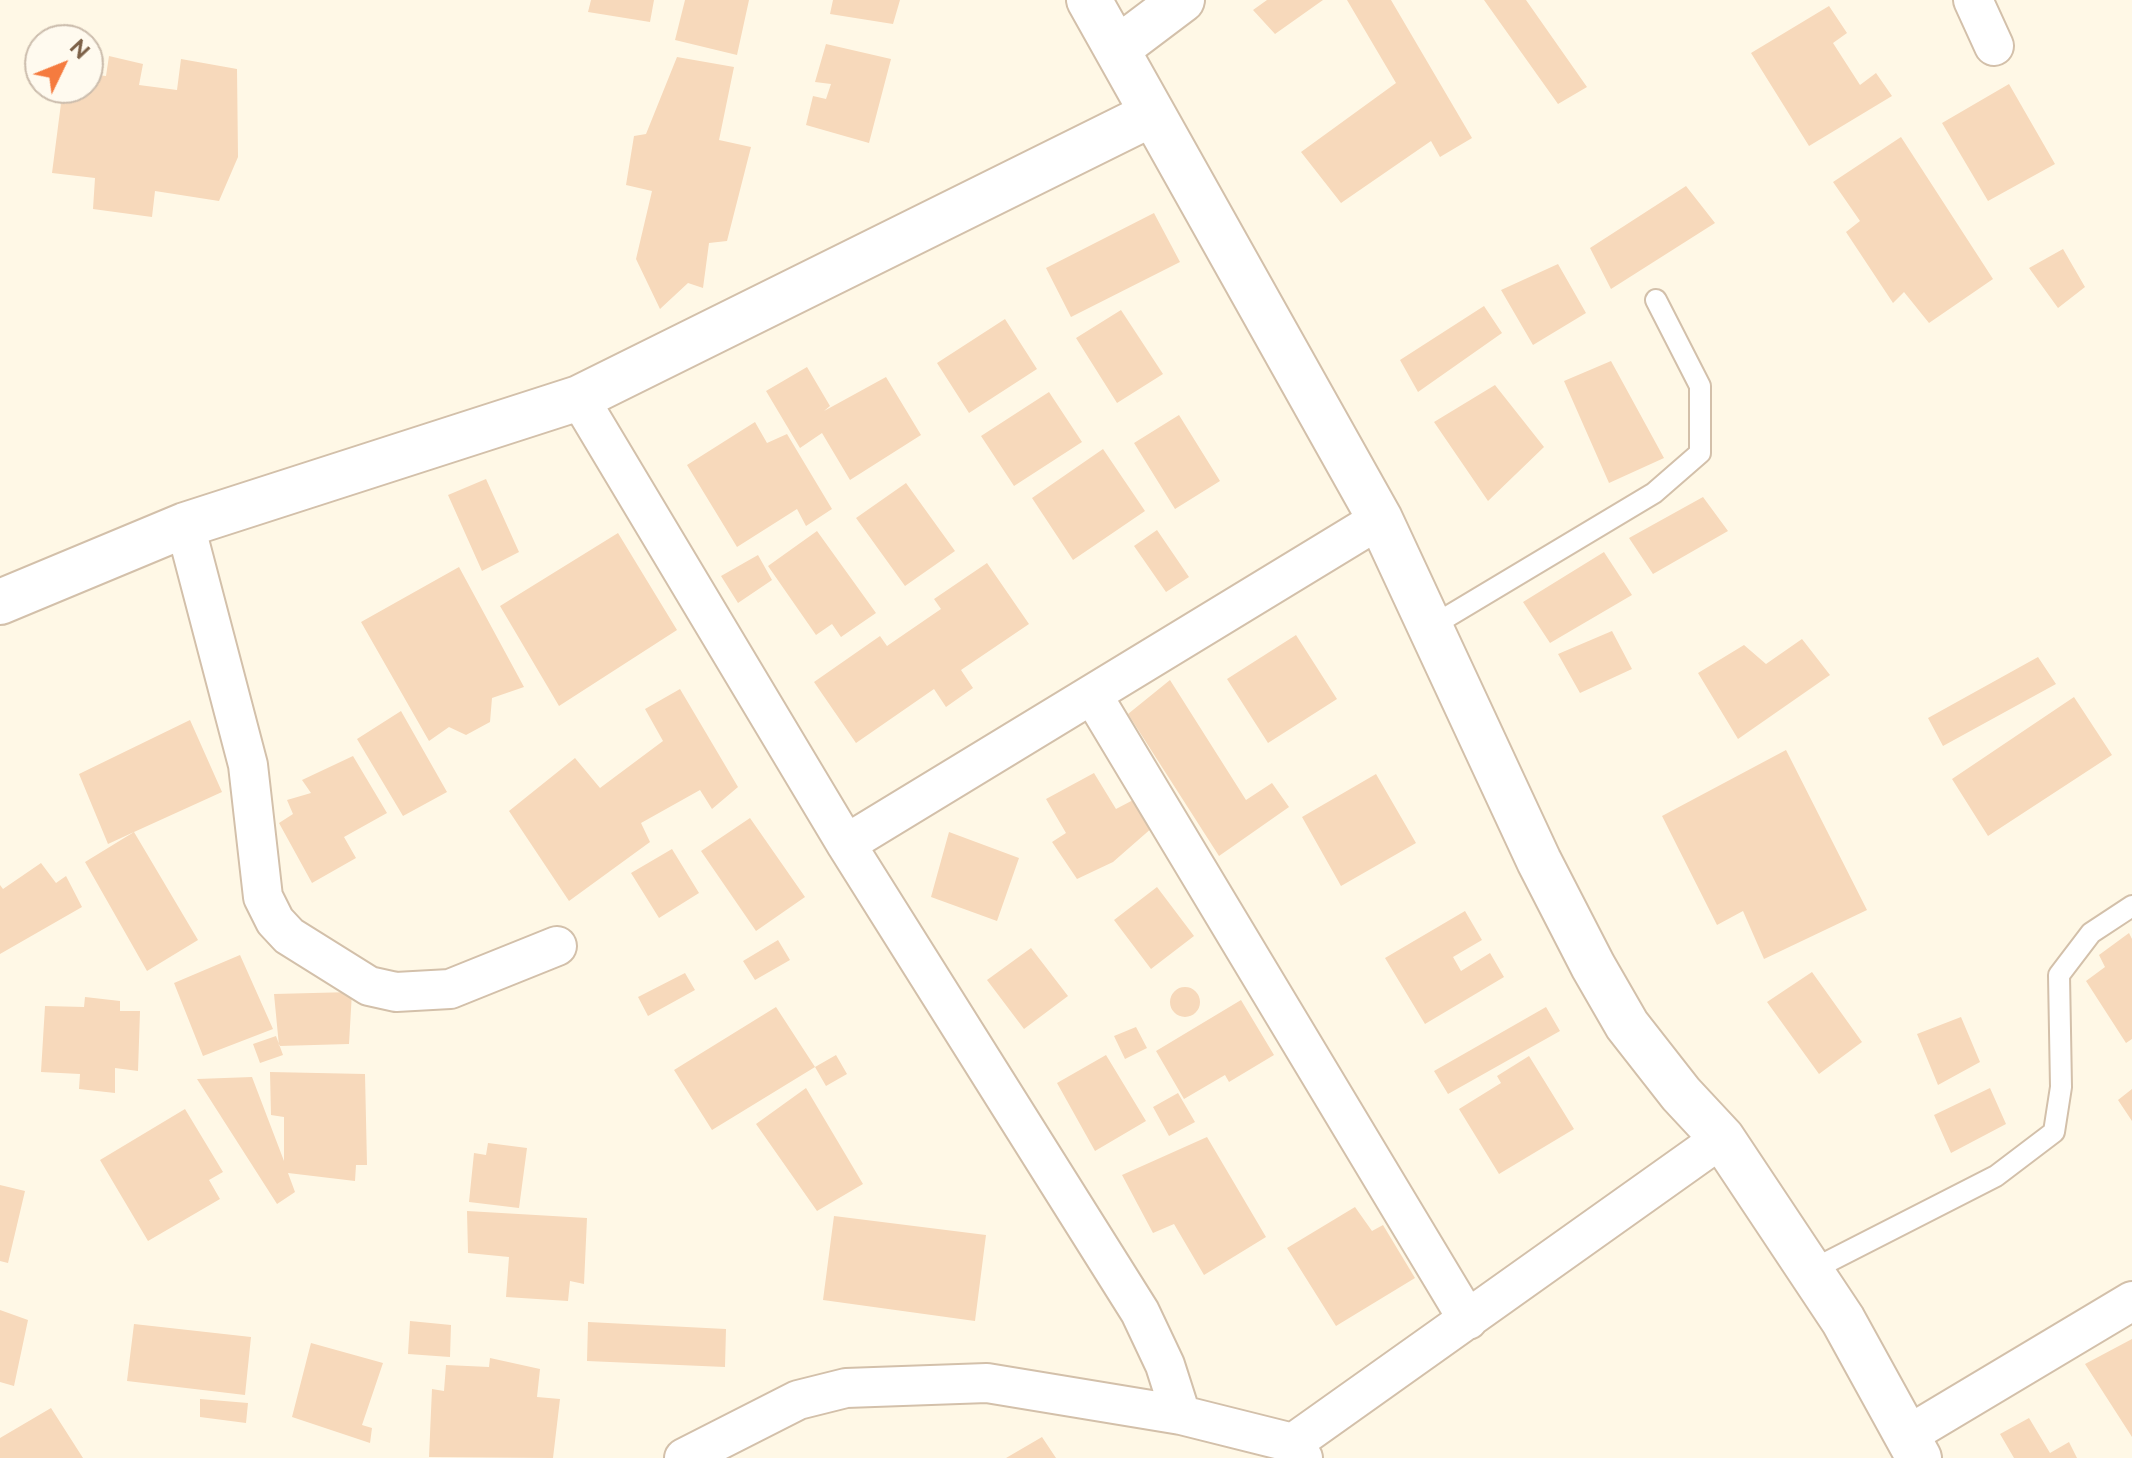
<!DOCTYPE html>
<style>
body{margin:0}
#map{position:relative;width:2132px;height:1458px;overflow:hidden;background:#fff8e6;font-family:Raleway,sans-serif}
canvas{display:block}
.north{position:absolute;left:24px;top:24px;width:80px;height:80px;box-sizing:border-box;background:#fffaef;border:2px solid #cbbcac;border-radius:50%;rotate:47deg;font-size:22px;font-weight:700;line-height:32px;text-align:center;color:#7c6047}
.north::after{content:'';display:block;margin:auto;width:28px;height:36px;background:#f57b3f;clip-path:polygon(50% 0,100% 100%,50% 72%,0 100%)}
</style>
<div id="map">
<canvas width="2132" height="1458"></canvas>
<div class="north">N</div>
</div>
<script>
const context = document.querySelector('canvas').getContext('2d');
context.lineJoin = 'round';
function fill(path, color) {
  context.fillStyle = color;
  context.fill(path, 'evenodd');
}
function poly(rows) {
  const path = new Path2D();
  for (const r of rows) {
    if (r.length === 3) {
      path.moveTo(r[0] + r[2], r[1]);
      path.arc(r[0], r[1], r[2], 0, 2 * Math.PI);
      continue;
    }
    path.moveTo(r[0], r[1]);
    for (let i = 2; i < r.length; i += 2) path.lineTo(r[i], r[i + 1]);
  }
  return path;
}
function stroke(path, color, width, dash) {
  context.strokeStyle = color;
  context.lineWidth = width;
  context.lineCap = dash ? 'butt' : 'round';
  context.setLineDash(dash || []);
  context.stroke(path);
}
fill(poly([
 [591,0,654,0,650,22,588,12],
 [685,0,749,0,737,55,675,40],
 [833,0,900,0,893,24,830,14],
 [1267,0,1323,0,1275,34,1253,10],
 [1347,0,1391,0,1472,138,1440,157,1431,141,1341,203,1301,152,1396,83],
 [1484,0,1526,0,1587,87,1558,104],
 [1829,6,1847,33,1833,43,1860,85,1876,73,1892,96,1809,146,1751,53],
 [826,44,891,59,869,143,806,125,813,96,826,99,831,84,815,82],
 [109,56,143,64,139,85,177,90,181,59,237,69,238,157,219,201,155,191,152,217,93,209,95,178,52,173,63,88,88,88,88,74,106,76],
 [677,57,734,67,719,140,751,147,727,241,709,243,703,288,688,283,660,309,636,259,652,191,626,185,634,136,646,134],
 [2009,84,2055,164,1988,201,1942,123],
 [1901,137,1993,279,1929,323,1904,292,1893,303,1846,232,1860,221,1833,182],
 [1686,186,1715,223,1611,289,1590,248],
 [1154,213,1180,262,1071,317,1046,268],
 [2063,249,2085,287,2058,308,2029,268],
 [1558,264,1586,313,1533,345,1501,290],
 [1484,306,1502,333,1418,392,1400,360],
 [1121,310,1163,374,1117,403,1076,338],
 [1005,319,1037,369,969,413,937,363],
 [1611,361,1664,458,1609,483,1564,381],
 [807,367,830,406,824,411,886,377,921,435,850,480,822,433,800,448,766,391],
 [1495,385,1544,447,1488,501,1434,422],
 [1049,392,1082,442,1014,486,981,436],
 [1179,415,1220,481,1175,509,1134,443],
 [755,422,767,443,787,434,832,509,806,526,797,509,737,547,687,465],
 [1103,449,1145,511,1073,560,1032,498],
 [486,479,519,552,482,571,448,495],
 [906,483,955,551,905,586,856,518],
 [1703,497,1728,531,1653,574,1629,538],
 [1157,530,1189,577,1166,592,1134,546],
 [817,531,876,613,841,637,832,624,816,635,768,566],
 [618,533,677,630,559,706,500,606],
 [1604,552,1632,595,1550,643,1523,602],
 [758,555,772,580,738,603,721,576],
 [987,563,1029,624,961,670,973,688,946,707,934,689,856,743,814,682,880,636,887,646,941,609,934,599],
 [459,567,524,687,492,698,490,722,466,735,449,727,429,741,361,622],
 [1612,631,1632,669,1580,693,1558,654],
 [1296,635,1337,699,1268,743,1227,679],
 [1802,639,1830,675,1738,739,1698,673,1744,645,1766,664],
 [2038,657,2056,684,1943,746,1928,718],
 [1170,680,1246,800,1272,783,1289,807,1219,856,1128,714],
 [680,689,738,787,712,809,700,790,641,823,650,842,569,901,509,811,575,758,600,788,663,741,645,709],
 [2074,697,2112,755,1988,836,1952,779],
 [401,711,447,792,403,816,357,739],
 [190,720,222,792,134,832,198,940,147,971,85,862,134,832,108,844,79,774],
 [1786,750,1867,910,1764,959,1743,911,1717,925,1662,816],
 [353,756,387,813,344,837,356,858,312,883,279,823,293,814,287,800,311,793,302,780],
 [1094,773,1116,809,1135,799,1153,827,1113,862,1077,879,1052,842,1066,833,1046,799],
 [1376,774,1416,843,1341,886,1302,817],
 [750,818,805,897,756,931,701,851],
 [949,832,1019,858,997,921,931,897],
 [672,849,699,893,659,918,631,873],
 [41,863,56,883,66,876,82,907,0,954,0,885,3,889],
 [1157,887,1194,936,1151,969,1114,920],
 [1465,911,1482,940,1453,957,1461,971,1490,953,1504,977,1425,1024,1385,958],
 [2129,933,2132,939,2132,1039,2126,1043,2086,981,2105,967,2099,955],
 [778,940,790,960,755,980,743,961],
 [1031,948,1068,996,1024,1029,987,980],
 [240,955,273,1029,203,1056,174,983],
 [1812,972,1862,1042,1819,1074,1767,1002],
 [685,973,695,990,648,1016,638,997],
 [1185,1002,15],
 [352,992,349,1044,279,1046,274,994],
 [85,997,120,1001,120,1011,140,1011,138,1071,115,1068,115,1093,79,1089,80,1074,41,1072,45,1006,84,1007],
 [1241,1000,1274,1055,1229,1082,1225,1075,1184,1099,1156,1051],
 [776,1007,815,1067,836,1055,847,1074,826,1086,815,1067,712,1130,674,1070],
 [1546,1007,1560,1031,1448,1094,1434,1071],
 [1961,1017,1980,1062,1938,1085,1917,1034],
 [1136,1027,1147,1048,1125,1059,1114,1036],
 [276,1036,283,1055,260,1063,253,1044],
 [1106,1055,1146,1121,1095,1151,1057,1083],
 [1529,1056,1574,1129,1499,1174,1459,1109,1501,1083,1497,1076],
 [270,1072,365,1074,367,1165,356,1165,355,1181,288,1173,295,1192,277,1204,197,1079,252,1077,284,1161,284,1117,271,1115],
 [806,1088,863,1184,817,1211,756,1124],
 [1990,1088,2006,1124,1951,1153,1934,1115],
 [2132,1089,2132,1121,2118,1100],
 [1178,1093,1195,1122,1169,1136,1153,1107],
 [185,1109,223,1172,209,1180,220,1199,148,1241,100,1160],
 [1207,1137,1266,1237,1204,1275,1174,1224,1153,1233,1122,1175],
 [488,1143,527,1148,519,1208,469,1202,474,1153,486,1155],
 [0,1185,25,1191,8,1263,0,1261],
 [1355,1207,1372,1231,1383,1225,1415,1278,1336,1326,1287,1248],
 [467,1211,587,1218,584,1284,570,1281,568,1301,506,1297,509,1257,468,1253],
 [834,1216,986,1235,975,1321,823,1300],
 [0,1310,28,1320,14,1386,0,1382],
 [410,1321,451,1325,450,1357,408,1354],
 [588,1322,726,1329,725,1367,587,1361],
 [134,1324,251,1337,245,1395,127,1381],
 [2132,1339,2132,1437,2085,1364],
 [311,1343,383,1363,362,1425,372,1428,370,1443,292,1417],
 [490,1358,540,1369,537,1397,560,1399,553,1458,429,1457,432,1389,444,1391,446,1365,489,1367],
 [200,1399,248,1403,246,1423,200,1417],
 [51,1408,83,1458,0,1458,0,1438],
 [2029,1418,2050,1453,2069,1442,2077,1458,2014,1458,2000,1434],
 [1042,1437,1056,1458,1006,1458]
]), '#f7d9bb');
const service = poly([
 [1432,626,1654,493,1700,453,1700,386,1656,300],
 [1810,1271,1996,1176,2054,1132,2061,1087,2059,975,2091,933,2132,906]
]);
const minor = poly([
 [1973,0,1994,46],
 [579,398,846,844,1140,1312,1165,1365,1181,1415],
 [185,525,248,765,263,897,275,921,289,936,369,986,396,992,450,989,557,946],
 [1093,696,1468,1320],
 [846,844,1380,519],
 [1908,1435,2132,1301],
 [1293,1443,1722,1138],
 [684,1458,798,1400,846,1388,987,1383,1181,1415,1293,1443,1303,1458]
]);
const tertiary = poly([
 [1089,0,1380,519,1539,861,1593,966,1627,1025,1681,1094,1722,1138,1843,1320,1919,1458],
 [1117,49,1182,0],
 [0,602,185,525,579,398,1152,114]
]);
stroke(service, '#d3c0aa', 24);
stroke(minor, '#d3c0aa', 42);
stroke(tertiary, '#d3c0aa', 48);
stroke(service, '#fff', 20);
stroke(minor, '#fff', 38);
stroke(tertiary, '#fff', 44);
</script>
